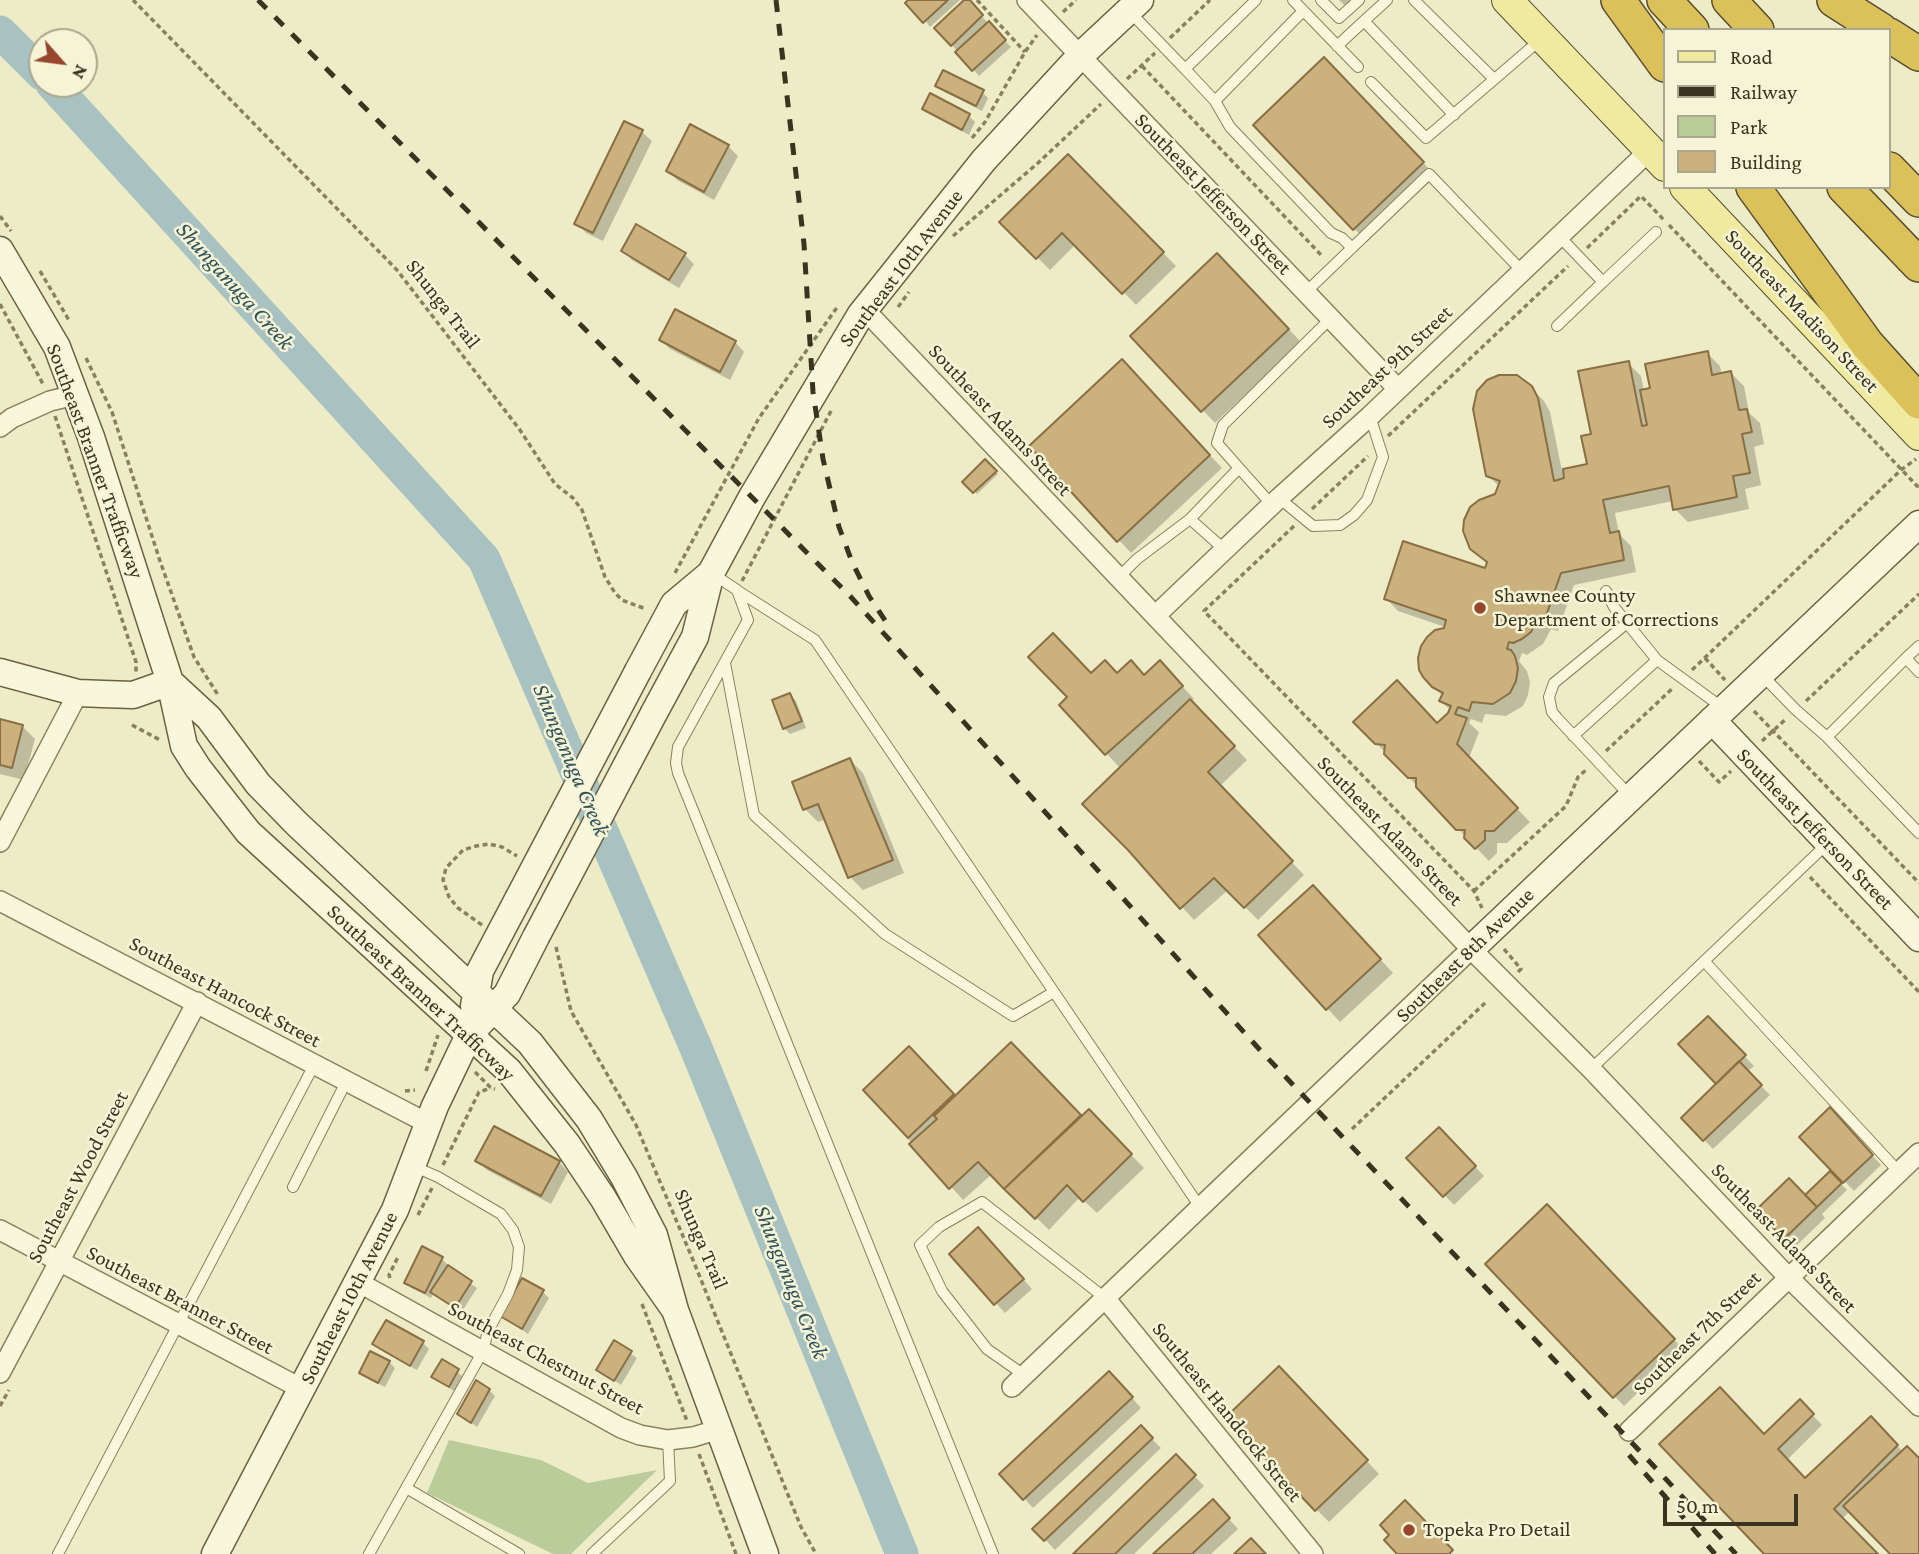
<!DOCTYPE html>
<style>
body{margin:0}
#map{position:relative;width:1919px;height:1554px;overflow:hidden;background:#eeecc7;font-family:"Crimson Pro",serif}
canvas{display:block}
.legend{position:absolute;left:1663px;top:28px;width:228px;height:161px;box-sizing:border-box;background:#f5f4d7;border:2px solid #aaa78e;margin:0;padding:9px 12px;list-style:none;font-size:21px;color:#3a3320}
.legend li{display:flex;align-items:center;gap:14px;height:35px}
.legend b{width:35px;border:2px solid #aaa78e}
.north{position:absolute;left:28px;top:28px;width:70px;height:70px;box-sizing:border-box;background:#f5f4d7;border:2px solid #aaa78e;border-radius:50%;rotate:118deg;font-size:19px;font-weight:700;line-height:28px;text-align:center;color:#3a3320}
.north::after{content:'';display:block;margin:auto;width:24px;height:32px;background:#98462d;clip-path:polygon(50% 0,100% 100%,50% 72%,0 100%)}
.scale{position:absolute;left:1663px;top:1494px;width:135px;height:32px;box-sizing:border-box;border:4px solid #3a3320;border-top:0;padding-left:9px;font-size:21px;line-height:24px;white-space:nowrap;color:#3a3320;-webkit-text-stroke:5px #f5f4d7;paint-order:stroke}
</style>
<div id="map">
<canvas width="1919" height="1554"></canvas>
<ul class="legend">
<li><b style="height:9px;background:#f0eaa1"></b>Road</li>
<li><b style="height:9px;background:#3a3320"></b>Railway</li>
<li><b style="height:19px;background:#bbcc9b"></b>Park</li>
<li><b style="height:19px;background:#cbb17e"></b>Building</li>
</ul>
<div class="north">N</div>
<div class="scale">50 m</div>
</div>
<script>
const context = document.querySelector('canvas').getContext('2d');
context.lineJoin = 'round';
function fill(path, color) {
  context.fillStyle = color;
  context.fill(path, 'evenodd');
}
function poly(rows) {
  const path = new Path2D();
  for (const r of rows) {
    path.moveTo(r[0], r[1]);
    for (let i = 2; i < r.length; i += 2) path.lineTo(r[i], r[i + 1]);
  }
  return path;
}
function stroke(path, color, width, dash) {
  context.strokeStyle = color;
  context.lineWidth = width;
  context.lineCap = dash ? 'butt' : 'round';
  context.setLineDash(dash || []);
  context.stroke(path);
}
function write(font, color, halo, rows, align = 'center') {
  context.font = font + ' "Crimson Pro",serif';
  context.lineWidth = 5;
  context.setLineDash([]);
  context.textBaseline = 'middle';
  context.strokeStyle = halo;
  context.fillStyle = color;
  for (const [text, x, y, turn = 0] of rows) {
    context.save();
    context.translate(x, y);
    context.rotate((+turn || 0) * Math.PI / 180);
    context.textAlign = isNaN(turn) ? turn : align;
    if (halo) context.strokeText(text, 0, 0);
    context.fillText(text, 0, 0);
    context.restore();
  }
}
fill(poly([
 [449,1440,541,1460,588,1483,657,1470,571,1554,553,1554,427,1493]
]), '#bbcc9b');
fill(poly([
 [910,0,960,0,930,27],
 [966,0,1011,47,979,76,937,28],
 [1339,0,1359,0,1349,10],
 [1337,73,1436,176,1367,242,1256,125],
 [937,85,982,92,988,98,982,111,943,91],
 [931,95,969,116,975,122,969,135,930,114,924,108],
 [642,132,652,141,603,241,586,233,577,223],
 [728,146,738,156,714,200,677,180,668,170],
 [1068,157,1176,266,1136,305,1076,244,1050,270,1002,222],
 [623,251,684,254,694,264,679,288,632,260],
 [1230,268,1301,342,1215,423,1132,336],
 [661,340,735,342,744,352,730,380,670,349],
 [1707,353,1720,366,1722,375,1731,373,1744,386,1749,413,1760,423,1764,444,1754,447,1761,485,1745,489,1749,509,1688,522,1675,509,1673,501,1615,513,1619,534,1631,546,1636,572,1574,585,1558,631,1551,629,1543,644,1527,655,1522,653,1519,661,1527,671,1530,682,1528,695,1523,706,1506,716,1485,714,1482,723,1471,719,1469,723,1479,732,1469,758,1530,822,1507,843,1497,843,1497,853,1489,861,1356,722,1438,725,1451,711,1441,701,1443,696,1433,686,1448,628,1398,611,1386,598,1486,571,1488,564,1471,548,1500,487,1488,476,1530,388,1544,401,1550,412,1562,471,1589,466,1593,435,1628,363,1641,376,1644,391,1652,390],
 [1135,375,1222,468,1131,553,1119,540],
 [985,461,998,474,977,494,965,482],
 [1091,676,1173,676,1194,699,1191,702,1247,760,1220,786,1304,875,1258,920,1228,890,1194,920,1129,849,1121,769,1061,705],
 [790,695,796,701,806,728,790,734,784,728],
 [0,721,22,726,35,739,24,780,0,774],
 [850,760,863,773,904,873,863,890,850,877,826,819,818,822,805,809,794,783],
 [1326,900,1393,973,1340,1022,1260,936],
 [1708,1019,1754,1066,1747,1072,1770,1095,1713,1149,1683,1118,1719,1084],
 [1011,1045,1081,1117,1089,1112,1144,1168,1097,1213,1080,1197,1049,1230,992,1174,963,1200,865,1091,909,1049,956,1098],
 [1839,1119,1881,1165,1854,1191,1802,1137],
 [1439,1129,1484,1176,1454,1205,1409,1158],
 [477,1160,559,1162,568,1172,551,1204,487,1170],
 [1830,1173,1847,1190,1822,1214,1825,1218,1794,1248,1759,1210,1805,1197],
 [1547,1207,1683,1349,1624,1406,1488,1264],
 [988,1239,1032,1289,1005,1313,951,1254],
 [423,1249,442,1259,448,1265,447,1267,477,1288,461,1313,434,1293,431,1298,412,1288,406,1282],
 [543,1292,549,1298,528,1334,502,1316],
 [423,1343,429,1349,417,1370,380,1350,374,1344],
 [615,1343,637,1358,621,1385,599,1370],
 [389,1362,395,1368,385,1387,367,1378,361,1372],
 [442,1362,464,1377,455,1392,433,1376],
 [1291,1381,1379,1474,1329,1522,1316,1509],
 [1119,1383,1141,1408,1033,1508,1024,1498],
 [489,1390,495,1396,477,1427,459,1414],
 [1800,1402,1822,1425,1787,1460,1806,1480,1880,1427,1903,1452,1919,1461,1919,1554,1892,1554,1850,1511,1842,1519,1876,1554,1767,1554,1765,1436],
 [1141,1428,1161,1448,1055,1550,1035,1529],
 [1176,1457,1204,1486,1134,1554,1076,1554],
 [1222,1511,1238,1529,1211,1554,1156,1554]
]), '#0003');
stroke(poly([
 [0,32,42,74],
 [52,84,484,559,696,1048,902,1554]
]), '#a8c2c1', 33);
const building = poly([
 [908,0,948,0,923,23,905,3,908,0],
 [964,0,970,0,983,15,951,46,934,28,964,0],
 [989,21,1006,40,972,71,955,52,989,21],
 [1324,57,1424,162,1353,230,1253,125,1324,57],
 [943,70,984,90,976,106,935,86,943,70],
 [930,93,970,114,962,130,922,109,930,93],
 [624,121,643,130,593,233,574,224,624,121],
 [690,124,729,145,704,192,666,171,690,124],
 [1068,154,1164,252,1122,294,1062,233,1036,259,999,222,1068,154],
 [636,224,686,253,669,280,621,251,636,224],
 [1217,253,1289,329,1201,412,1130,336,1217,253],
 [675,309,736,341,720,372,659,340,675,309],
 [1708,351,1712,375,1731,371,1739,410,1747,409,1752,432,1742,434,1750,473,1733,476,1737,497,1673,510,1669,486,1603,500,1610,533,1619,531,1624,560,1561,573,1545,619,1538,617,1531,632,1522,639,1513,643,1509,642,1507,649,1511,650,1515,656,1518,668,1516,681,1510,693,1493,704,1472,702,1469,711,1458,707,1455,714,1467,718,1457,744,1518,808,1494,831,1485,831,1485,840,1475,849,1464,838,1465,830,1456,830,1416,787,1416,778,1408,778,1384,754,1385,745,1375,744,1353,722,1397,680,1437,723,1448,713,1451,706,1439,701,1443,693,1432,687,1423,677,1419,670,1418,658,1421,646,1427,637,1435,630,1444,628,1446,620,1384,599,1403,541,1485,568,1487,562,1470,549,1463,531,1464,520,1470,507,1479,500,1495,494,1500,481,1486,476,1473,409,1477,391,1487,380,1499,375,1517,375,1532,386,1538,398,1554,481,1564,478,1563,469,1587,464,1581,436,1591,434,1578,371,1629,361,1642,426,1647,425,1640,390,1650,388,1645,364,1708,351],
 [1122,359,1210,455,1117,542,1029,446,1122,359],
 [985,459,997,471,973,493,962,482,985,459],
 [1053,633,1091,673,1105,660,1117,673,1131,660,1144,675,1160,660,1183,686,1105,755,1059,705,1067,697,1028,657,1053,633],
 [790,693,802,721,783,729,772,700,790,693],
 [1190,699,1235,746,1208,772,1293,861,1244,908,1214,878,1180,909,1128,850,1082,804,1190,699],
 [0,719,23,725,12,768,0,765,0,719],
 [850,758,893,860,848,878,818,804,803,810,792,782,850,758],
 [1313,885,1381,959,1326,1010,1258,935,1313,885],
 [1708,1016,1746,1055,1716,1084,1678,1044,1708,1016],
 [1011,1042,1081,1115,1004,1189,978,1162,949,1189,909,1144,937,1119,934,1116,1011,1042],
 [909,1046,954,1094,908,1138,863,1090,909,1046],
 [1739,1061,1762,1085,1703,1141,1681,1118,1739,1061],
 [1830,1107,1873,1155,1843,1183,1799,1137,1830,1107],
 [1089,1109,1132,1154,1083,1202,1067,1185,1035,1219,1004,1189,1089,1109],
 [494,1126,560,1161,541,1196,475,1161,494,1126],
 [1439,1127,1476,1166,1443,1197,1406,1158,1439,1127],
 [1830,1171,1842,1183,1817,1207,1805,1195,1830,1171],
 [1789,1178,1817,1207,1784,1239,1756,1210,1789,1178],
 [1547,1204,1675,1339,1613,1398,1485,1264,1547,1204],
 [978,1227,1024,1279,994,1305,949,1254,978,1227],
 [422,1246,443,1257,425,1293,404,1283,422,1246],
 [448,1265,472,1281,455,1308,430,1292,448,1265],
 [522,1278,544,1290,522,1329,500,1316,522,1278],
 [386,1320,424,1341,410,1366,372,1344,386,1320],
 [614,1340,632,1351,614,1381,596,1370,614,1340],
 [370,1351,390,1361,378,1383,359,1373,370,1351],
 [442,1359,459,1369,449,1387,431,1377,442,1359],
 [1279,1366,1368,1460,1315,1511,1226,1417,1279,1366],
 [1109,1371,1133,1397,1023,1500,999,1474,1109,1371],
 [476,1380,490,1389,471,1423,457,1414,476,1380],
 [1720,1387,1764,1434,1800,1399,1814,1414,1778,1449,1805,1478,1871,1416,1898,1445,1834,1509,1878,1554,1764,1554,1659,1444,1720,1387],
 [1141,1425,1153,1438,1044,1541,1032,1529,1141,1425],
 [1907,1446,1919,1458,1919,1554,1890,1554,1843,1506,1907,1446],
 [1176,1454,1196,1475,1115,1554,1073,1554,1176,1454],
 [1213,1499,1230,1518,1192,1554,1153,1554,1213,1499],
 [1405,1500,1453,1550,1449,1554,1397,1554,1384,1540,1389,1535,1380,1525,1405,1500],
 [1251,1538,1266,1554,1234,1554,1251,1538]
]);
fill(building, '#cbb17e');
stroke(building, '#896f43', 2);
const lane = poly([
 [1293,0,1358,67],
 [1321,0,1339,18,1359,0],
 [1387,0,1364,21,1454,115],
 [1414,0,1494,79],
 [1129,11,1185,69,1256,0],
 [1337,46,1364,21],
 [1185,69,1215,101,1230,127,1331,233,1342,238,1352,248],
 [1371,82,1426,138,1540,40],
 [1215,101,1303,11],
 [1559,236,1603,282,1656,232],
 [1306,292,1429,174,1522,271],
 [1557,326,1603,282],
 [1239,468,1272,505],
 [1279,498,1313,526,1340,525,1354,515,1367,500,1383,457,1370,416],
 [1190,519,1225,550],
 [713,574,737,590,748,620,678,747,676,763,678,773,993,1554],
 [1118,578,1137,559,1190,519,1239,468,1217,443,1223,425,1331,318],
 [738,591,815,640,1200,1207],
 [1606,591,1614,607,1657,660,1723,708],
 [1627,623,1554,683,1549,697,1552,712,1558,719,1631,797],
 [1906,658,1919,646],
 [725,663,754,815,885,934,1013,1016,1054,992],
 [1919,672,1906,658,1827,737,1919,833],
 [1761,674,1796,710,1827,737],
 [1573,736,1657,660],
 [1704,961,1899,1172],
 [1591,1069,1828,843],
 [293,1187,346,1082],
 [1024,1375,987,1349,942,1291,920,1245,939,1227,982,1202,1105,1298],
 [408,1489,519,1554],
 [58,1554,314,1065],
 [369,1554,483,1351,488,1331,508,1294,517,1270,519,1247,513,1230,501,1214,438,1177,413,1166],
 [592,1554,670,1481,668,1440]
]);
const street = poly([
 [1027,0,1398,389],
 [865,310,1471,949,1591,1069,1788,1277,1919,1406],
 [0,427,12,418,50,401,75,395],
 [1155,616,1279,498,1370,416,1650,150],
 [0,842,78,693],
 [0,901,429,1124],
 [0,1230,302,1389],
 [358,1282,621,1428,640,1435,668,1440,693,1437,720,1429],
 [1105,1298,1313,1554],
 [0,1373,197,1002],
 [1012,1387,1471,949],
 [1629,1431,1919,1153]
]);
const secondary = poly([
 [0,250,57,347,91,437,170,682,184,746,198,768,248,832,509,1071,567,1144,603,1198,637,1256,675,1310],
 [638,671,674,604,711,573],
 [0,672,78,693,103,694,133,695,170,682],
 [170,682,209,718,258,784,296,823,530,1043,589,1119,624,1177,654,1235,675,1310,765,1554],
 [654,713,695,637,711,573,752,497,861,314,984,160,1080,56,1140,0],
 [1712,720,1919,938],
 [1471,949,1919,524],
 [474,1006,480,971,518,899],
 [215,1554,395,1210,435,1106,469,1035,507,994,536,937]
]);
const primary = poly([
 [1507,0,1665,166],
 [1685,187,1919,435]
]);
const highway = poly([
 [1618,0,1665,65],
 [1664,0,1692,30],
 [1729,0,1757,30],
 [1834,0,1881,30],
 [1889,35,1919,54],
 [1889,169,1919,200],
 [1753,187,1867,344,1919,402],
 [1844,187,1919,265]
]);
stroke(lane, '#8a805d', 12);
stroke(street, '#8a805d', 22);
stroke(secondary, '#6c6040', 29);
stroke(primary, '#584c31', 32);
stroke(highway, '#584c31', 36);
stroke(poly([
 [133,0,397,270,520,430,555,484,573,498,582,510,605,577,615,593,622,600,646,609],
 [977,0,1025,52],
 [1063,12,1076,0],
 [1170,38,1210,0],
 [1142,66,1323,257],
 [1127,79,1155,53],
 [972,138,985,122,1025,52,1037,35],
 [0,216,11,231],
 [1669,225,1919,488],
 [953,236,1038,163,1101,104],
 [1587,248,1641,196,1664,220],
 [40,271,70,322],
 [0,304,44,386],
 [898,307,909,292],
 [86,358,112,412,160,561,194,657,218,695],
 [55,416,136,662,136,672],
 [1388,436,1568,266],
 [1312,509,1368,456],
 [1294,526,1204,611,1474,891,1482,908],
 [675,573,759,418,838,306],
 [742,581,831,411],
 [1705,658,1725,680],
 [1692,670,1901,470,1916,459],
 [1806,701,1919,594],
 [1754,711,1919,883],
 [132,725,160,740],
 [1762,741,1787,718],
 [1606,751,1674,687],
 [1699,761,1719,782,1731,771],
 [1810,877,1919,992],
 [1474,891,1566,806,1578,777,1587,769],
 [482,925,458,908,449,897,443,880,446,868,463,850,476,846,489,844,502,847,517,856],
 [556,947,571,1011,636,1125,693,1260,801,1527,816,1554],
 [1504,949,1521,969,1518,972],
 [426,1071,438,1035],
 [475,1072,491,1088,495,1089],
 [405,1091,415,1090],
 [1352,1129,1485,1003],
 [443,1165,479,1092,491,1088],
 [418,1215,432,1188],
 [390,1278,389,1275,398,1257],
 [642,1304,687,1421],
 [0,1406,9,1390],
 [699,1454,736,1554]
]), '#8a805d', 3.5, [5, 3.5]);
stroke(lane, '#f9f7db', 10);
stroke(street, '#f9f7db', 19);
stroke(secondary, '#f9f7db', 26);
stroke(primary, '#f0eaa1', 30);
stroke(highway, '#dbc15a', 33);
stroke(poly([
 [258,0,850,596,1260,1050,1544,1349,1736,1554],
 [776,0,804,244,813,392,823,459,839,527,852,562,869,596,890,628],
 [1629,1455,1715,1554]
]), '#3a3320', 5, [12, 12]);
const secondaryBridge = poly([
 [518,899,638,671],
 [536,937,654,713]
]);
stroke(secondaryBridge, '#6c6040', 29, []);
stroke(secondaryBridge, '#f9f7db', 26);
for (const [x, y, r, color] of [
 [1480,608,7,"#98462d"],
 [1409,1530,7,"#98462d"]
]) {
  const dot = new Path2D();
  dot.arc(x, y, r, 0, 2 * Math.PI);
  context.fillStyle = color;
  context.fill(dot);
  stroke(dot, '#f5f4d7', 2.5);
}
write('21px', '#3a3320', '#f5f4d7', [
 ["Southeast Jefferson Street",1213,194,46],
 ["Southeast 10th Avenue",901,268,-53],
 ["Shunga Trail",443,304,52],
 ["Southeast Madison Street",1802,311,47],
 ["Southeast 9th Street",1387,367,-43],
 ["Southeast Adams Street",1000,420,47],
 ["Southeast Branner Trafficway",95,461,70],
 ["Southeast Jefferson Street",1815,829,46],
 ["Southeast Adams Street",1390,831,46],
 ["Southeast 8th Avenue",1465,955,-44],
 ["Southeast Hancock Street",225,992,28],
 ["Southeast Branner Trafficway",421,993,43],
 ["Southeast Wood Street",78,1177,-62],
 ["Southeast Adams Street",1784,1238,46],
 ["Shunga Trail",701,1239,67],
 ["Southeast 10th Avenue",349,1298,-63],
 ["Southeast Branner Street",180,1300,28],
 ["Southeast 7th Street",1697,1333,-44],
 ["Southeast Chestnut Street",546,1358,28],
 ["Southeast Handcock Street",1227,1412,51]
]);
write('21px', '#3a3320', '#f5f4d7', [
 ["Shawnee County",1494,596],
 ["Department of Corrections",1494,620],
 ["Topeka Pro Detail",1423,1530]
], 'left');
write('italic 23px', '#30525a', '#f5f4d7', [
 ["Shunganuga Creek",235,286,48],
 ["Shunganuga Creek",571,760,67],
 ["Shunganuga Creek",791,1282,68]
]);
</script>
